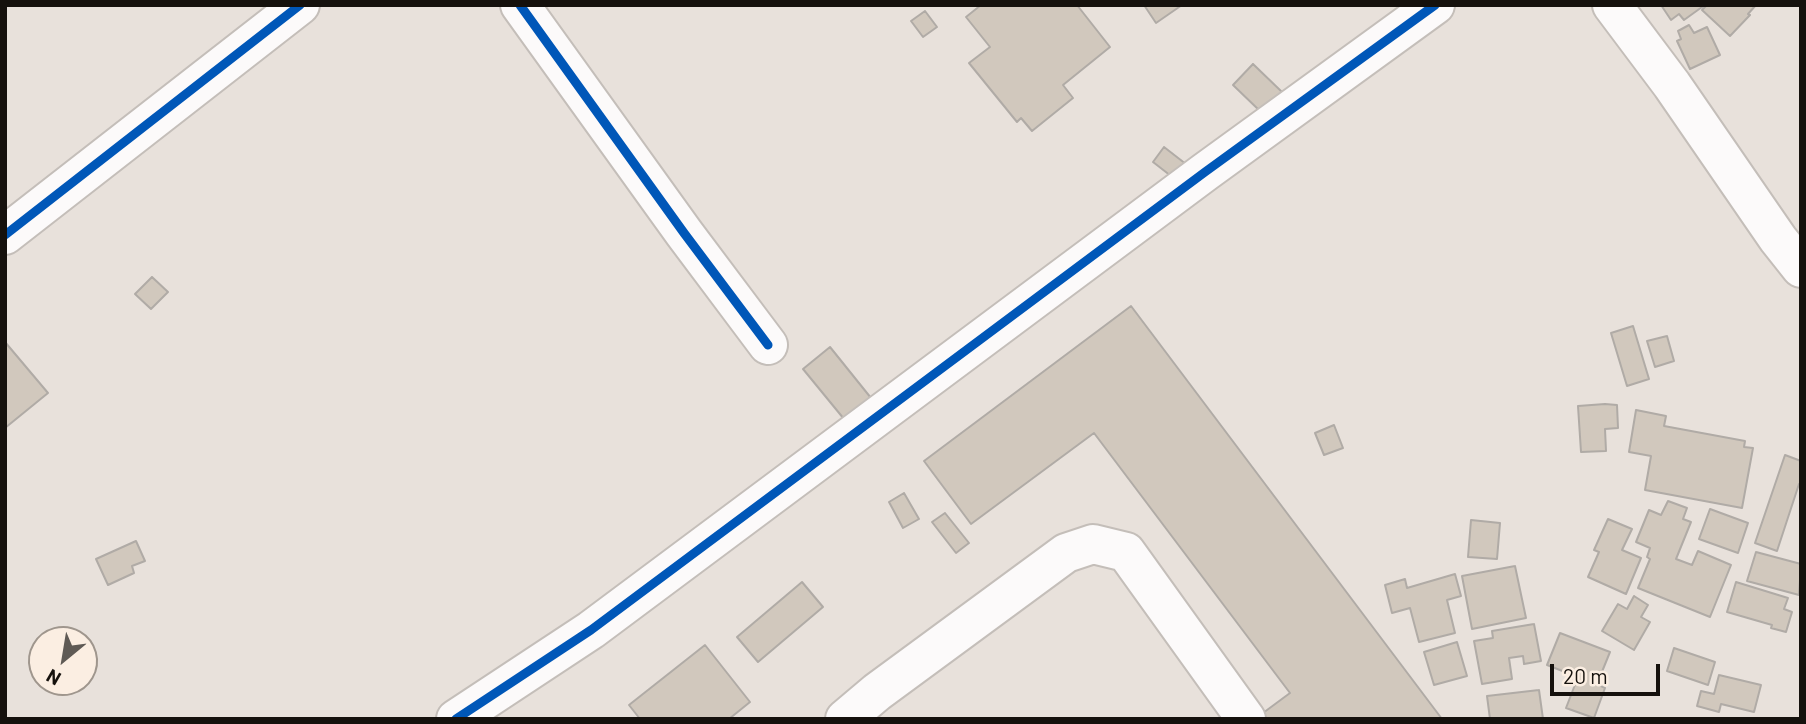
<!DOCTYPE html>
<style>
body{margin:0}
#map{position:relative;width:1806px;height:724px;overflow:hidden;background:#e8e1db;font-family:Barlow,sans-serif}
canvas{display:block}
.frame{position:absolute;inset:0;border:7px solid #15110d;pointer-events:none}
.north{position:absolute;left:28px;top:626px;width:70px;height:70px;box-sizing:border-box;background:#fbeee2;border:2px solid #9f968d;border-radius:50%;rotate:210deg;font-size:19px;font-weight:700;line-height:28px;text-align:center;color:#15110d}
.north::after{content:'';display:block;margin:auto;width:24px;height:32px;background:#5f5a55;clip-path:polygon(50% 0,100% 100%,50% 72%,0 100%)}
.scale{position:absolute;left:1550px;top:664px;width:110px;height:32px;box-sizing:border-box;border:4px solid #15110d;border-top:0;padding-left:9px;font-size:21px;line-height:24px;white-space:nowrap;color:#15110d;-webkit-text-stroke:5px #fbeee2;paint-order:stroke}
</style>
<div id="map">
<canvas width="1806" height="724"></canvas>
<div class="frame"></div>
<div class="north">N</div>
<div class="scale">20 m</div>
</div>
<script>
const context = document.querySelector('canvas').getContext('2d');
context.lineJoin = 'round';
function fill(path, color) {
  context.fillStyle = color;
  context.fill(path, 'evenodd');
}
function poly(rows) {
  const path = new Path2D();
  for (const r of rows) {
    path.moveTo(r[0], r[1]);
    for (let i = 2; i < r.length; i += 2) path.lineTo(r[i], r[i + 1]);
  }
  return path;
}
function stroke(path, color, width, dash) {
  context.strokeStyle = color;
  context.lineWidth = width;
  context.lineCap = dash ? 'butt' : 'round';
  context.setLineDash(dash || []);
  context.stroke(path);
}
const building = poly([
 [981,5,1077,5,1110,47,1063,85,1073,98,1032,131,1021,118,1017,122,969,63,990,47,966,17,981,5],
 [1144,5,1182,5,1156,23,1144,5],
 [1661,5,1700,5,1702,7,1684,20,1679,14,1671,20,1661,5],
 [1707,5,1756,5,1748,14,1750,15,1730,36,1702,10,1707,5],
 [925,11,937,27,923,37,911,21,925,11],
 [1689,25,1694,33,1707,27,1720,55,1690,69,1677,41,1681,39,1678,31,1689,25],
 [1253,64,1282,92,1262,113,1233,85,1253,64],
 [1164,147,1191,168,1180,183,1153,162,1164,147],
 [152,277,168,292,151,309,135,294,152,277],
 [1131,306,1442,719,1267,719,1263,713,1290,693,1094,433,971,524,924,461,1131,306],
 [1633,326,1649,379,1627,386,1611,333,1633,326],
 [1667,336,1674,361,1655,367,1647,341,1667,336],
 [5,342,48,393,5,428,5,342],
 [830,347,871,398,844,419,803,369,830,347],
 [1605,404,1617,405,1618,428,1605,429,1606,451,1581,452,1578,406,1605,404],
 [1636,410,1666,416,1664,426,1745,441,1744,447,1753,448,1742,508,1645,490,1651,456,1629,452,1636,410],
 [1334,425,1343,448,1324,455,1315,433,1334,425],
 [1785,455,1801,461,1801,485,1799,484,1777,551,1755,543,1785,455],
 [904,493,919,519,903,528,889,502,904,493],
 [1668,501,1687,508,1683,519,1691,522,1676,559,1692,565,1698,551,1731,565,1710,617,1638,588,1650,559,1647,557,1650,548,1636,542,1649,510,1661,515,1668,501],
 [1710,509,1748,523,1738,553,1699,539,1710,509],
 [945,513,969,543,956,553,932,522,945,513],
 [1608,519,1632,529,1622,550,1641,558,1626,594,1588,577,1599,552,1594,550,1608,519],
 [1471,520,1500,523,1497,559,1468,557,1471,520],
 [136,541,145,561,132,566,134,573,108,585,96,559,136,541],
 [1756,552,1801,564,1799,595,1747,581,1756,552],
 [1515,566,1526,618,1472,629,1462,576,1515,566],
 [1455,574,1461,596,1447,600,1455,633,1419,642,1410,608,1392,613,1385,585,1405,579,1407,588,1455,574],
 [802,582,823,607,758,662,737,637,802,582],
 [1736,582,1788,598,1784,609,1792,612,1786,632,1771,628,1772,625,1727,612,1736,582],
 [1634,596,1648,605,1641,617,1650,622,1634,650,1602,631,1618,604,1627,609,1634,596],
 [1534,624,1541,661,1524,664,1523,656,1509,658,1512,679,1482,684,1474,641,1493,638,1492,631,1534,624],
 [1560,633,1610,652,1597,684,1605,688,1594,718,1566,708,1578,677,1547,665,1560,633],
 [1457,642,1467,676,1434,685,1424,652,1457,642],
 [705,645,750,702,729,719,640,719,629,705,705,645],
 [1674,648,1715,662,1708,685,1667,671,1674,648],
 [1719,675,1761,685,1754,712,1721,704,1719,712,1697,706,1701,691,1714,694,1719,675],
 [1539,690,1543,719,1490,719,1487,696,1539,690]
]);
fill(building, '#d1c8bd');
stroke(building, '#b0aba6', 2);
const minor = poly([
 [520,5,684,233,768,345],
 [1612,5,1672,85,1778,239,1801,268],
 [5,235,300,5],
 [456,719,591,630,1205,172,1435,5],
 [845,719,877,692,1066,553,1093,544,1126,552,1246,719]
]);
stroke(minor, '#c4beb9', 42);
stroke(minor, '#fcfafa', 38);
stroke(poly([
 [520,5,684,233,768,345],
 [5,235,300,5],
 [456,719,591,630,1205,172,1435,5]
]), '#0057b8', 9);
</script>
